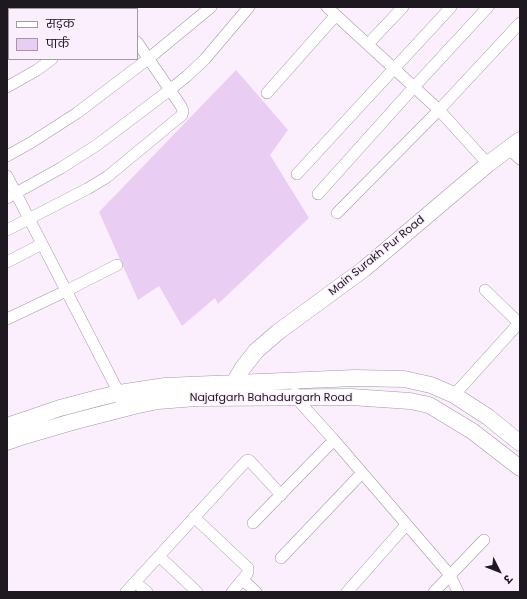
<!DOCTYPE html>
<meta charset="utf-8">
<style>
body{margin:0}
#map{position:relative;width:527px;height:599px;overflow:hidden;background:#fbeffe;font-family:Poppins,"Noto Sans Devanagari",sans-serif}
canvas{display:block}
.frame{position:absolute;inset:0;border:8px solid #1e1920;pointer-events:none}
.legend{position:absolute;left:8px;top:8px;width:130px;height:52px;box-sizing:border-box;background:#fbeffe;border:1px solid #a399a5;margin:0;padding:5px 7px;list-style:none;font-size:12px;color:#1e1920}
.legend li{display:flex;align-items:center;gap:8px;height:20px}
.legend b{width:20px;border:1px solid #a399a5}
.north{position:absolute;left:479px;top:551px;width:40px;height:40px;-webkit-text-stroke:3px #fbeffe;paint-order:stroke;rotate:132deg;font-size:11px;font-weight:700;line-height:16px;text-align:center;color:#1e1920}
.north::after{content:'';display:block;margin:auto;width:14px;height:18px;background:#1e1920;clip-path:polygon(50% 0,100% 100%,50% 72%,0 100%)}
</style>
<div id="map">
<canvas width="527" height="599"></canvas>
<div class="frame"></div>
<ul class="legend">
<li><b style="height:5px;background:#fff"></b>सड़क</li>
<li><b style="height:11px;background:#eacdf3"></b>पार्क</li>
</ul>
<div class="north">उ</div>
</div>
<script>
const context = document.querySelector('canvas').getContext('2d');
context.lineJoin = 'round';
function fill(path, color) {
  context.fillStyle = color;
  context.fill(path, 'evenodd');
}
function poly(rows) {
  const path = new Path2D();
  for (const r of rows) {
    path.moveTo(r[0], r[1]);
    for (let i = 2; i < r.length; i += 2) path.lineTo(r[i], r[i + 1]);
  }
  return path;
}
function stroke(path, color, width, dash) {
  context.strokeStyle = color;
  context.lineWidth = width;
  context.lineCap = dash ? 'butt' : 'round';
  context.setLineDash(dash || []);
  context.stroke(path);
}
function write(font, color, halo, rows, align = 'center') {
  context.font = font + ' Poppins,sans-serif';
  context.lineWidth = 3;
  context.setLineDash([]);
  context.textBaseline = 'middle';
  context.strokeStyle = halo;
  context.fillStyle = color;
  for (const [text, x, y, turn = 0] of rows) {
    context.save();
    context.translate(x, y);
    context.rotate((+turn || 0) * Math.PI / 180);
    context.textAlign = isNaN(turn) ? turn : align;
    if (halo) context.strokeText(text, 0, 0);
    context.fillText(text, 0, 0);
    context.restore();
  }
}
fill(poly([
 [236,70,288,130,270,155,309,218,218,304,215,298,182,326,159,286,138,300,99,212]
]), '#eacdf3');
const street = poly([
 [327,7,439,110,488,164],
 [57,9,59,7],
 [118,9,120,7],
 [7,44,9,43],
 [368,44,403,7],
 [7,87,37,70,52,59],
 [267,93,336,15],
 [509,149,520,159],
 [7,156,32,142,77,113,148,59,211,7],
 [297,174,451,7],
 [7,176,119,393,121,400],
 [318,194,414,87,488,7],
 [7,198,61,168,97,145,167,92,187,76,205,59,249,7],
 [337,213,439,110,520,23],
 [7,230,87,189,107,177,182,115,183,111,181,106,137,42],
 [7,262,42,244],
 [485,290,520,324],
 [7,319,66,291,117,265],
 [295,393,296,398,334,440,450,575,458,592],
 [454,395,520,322],
 [194,517,248,568,248,571,247,574,232,592],
 [253,523,334,440],
 [159,556,197,592],
 [281,558,362,473],
 [243,580,256,592],
 [135,582,147,592],
 [126,592,246,461,248,460,250,461,281,495],
 [347,592,406,525],
 [434,592,484,540]
]);
const secondary = poly([
 [232,390,234,383,242,369,256,351,278,332,364,269,488,164,520,140],
 [7,426,60,408,98,398,119,393,165,386,355,378,404,379,431,385,454,395,488,417,520,443],
 [7,442,24,436,72,422,134,406,158,401,196,398,351,397,410,401,429,405,472,431,520,468]
]);
stroke(street, '#a497a8', 12);
stroke(secondary, '#a497a8', 17);
stroke(street, '#fff', 11);
stroke(secondary, '#fff', 16);
write('11px', '#1e1920', '#fbeffe', [
 ["Main Surakh Pur Road",377,256,-39],
 ["Najafgarh Bahadurgarh Road",271,398]
]);
</script>
